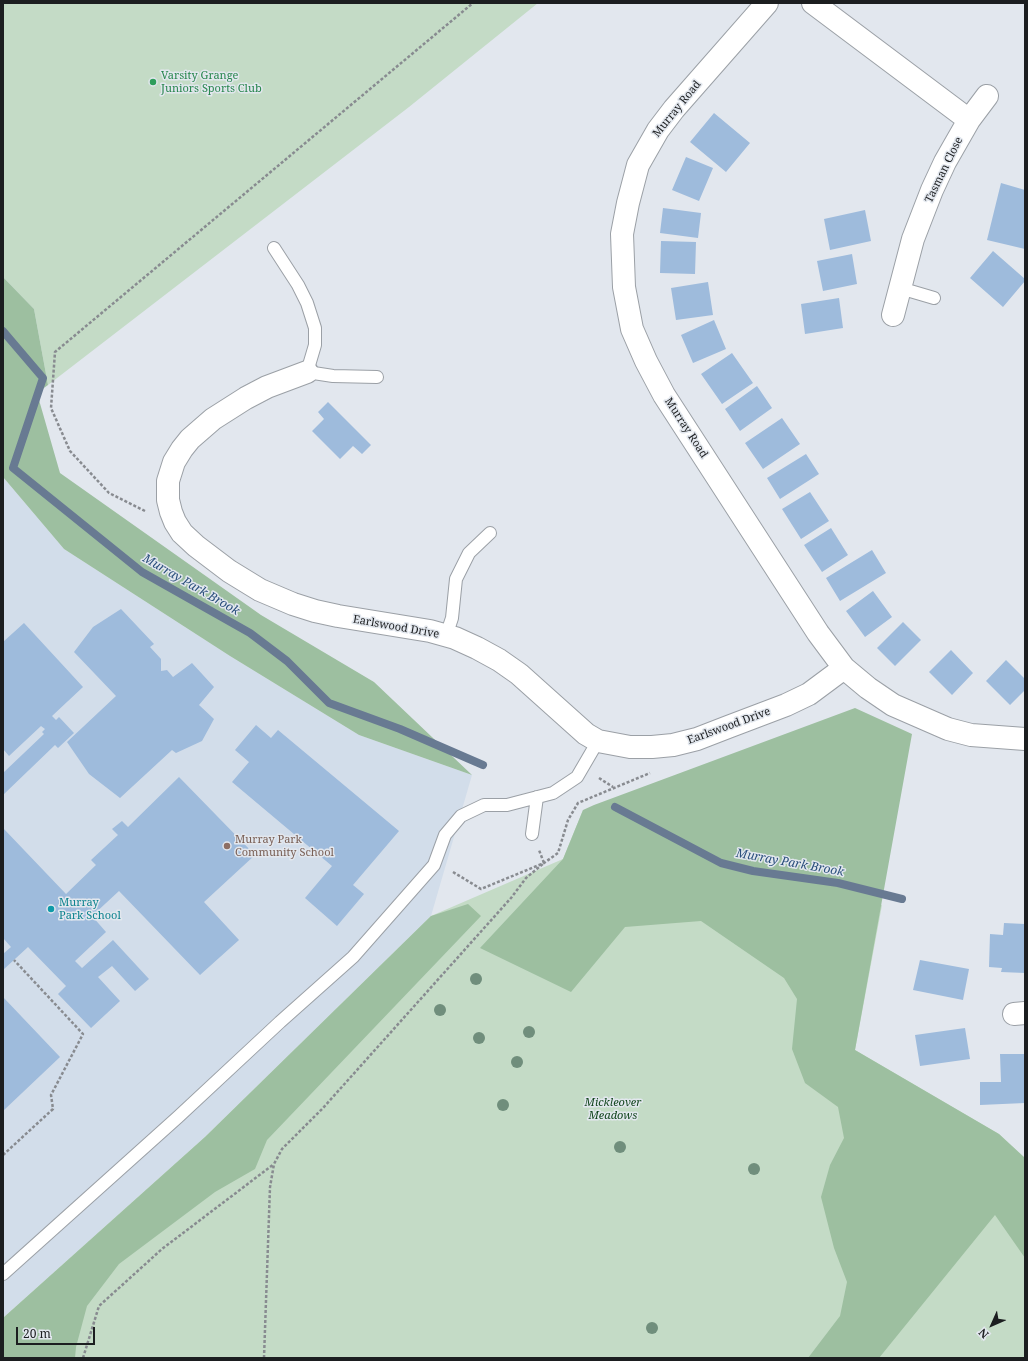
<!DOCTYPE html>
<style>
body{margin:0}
#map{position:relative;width:1028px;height:1361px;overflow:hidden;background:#e2e7ee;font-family:"Noto Serif",serif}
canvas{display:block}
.frame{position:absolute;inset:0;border:4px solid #1c1e20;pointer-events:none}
.north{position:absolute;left:972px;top:1305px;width:40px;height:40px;-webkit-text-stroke:3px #e2e7ee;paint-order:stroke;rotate:225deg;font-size:11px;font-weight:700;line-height:16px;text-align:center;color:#1c1e20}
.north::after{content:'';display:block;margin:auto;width:14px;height:18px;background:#1c1e20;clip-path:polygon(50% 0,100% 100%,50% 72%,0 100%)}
.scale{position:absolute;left:16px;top:1327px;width:79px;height:18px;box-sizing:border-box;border:2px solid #1c1e20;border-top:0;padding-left:5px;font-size:12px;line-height:14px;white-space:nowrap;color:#1c1e20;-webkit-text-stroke:3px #e2e7ee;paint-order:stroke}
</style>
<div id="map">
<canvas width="1028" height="1361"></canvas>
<div class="frame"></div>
<div class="north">N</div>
<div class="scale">20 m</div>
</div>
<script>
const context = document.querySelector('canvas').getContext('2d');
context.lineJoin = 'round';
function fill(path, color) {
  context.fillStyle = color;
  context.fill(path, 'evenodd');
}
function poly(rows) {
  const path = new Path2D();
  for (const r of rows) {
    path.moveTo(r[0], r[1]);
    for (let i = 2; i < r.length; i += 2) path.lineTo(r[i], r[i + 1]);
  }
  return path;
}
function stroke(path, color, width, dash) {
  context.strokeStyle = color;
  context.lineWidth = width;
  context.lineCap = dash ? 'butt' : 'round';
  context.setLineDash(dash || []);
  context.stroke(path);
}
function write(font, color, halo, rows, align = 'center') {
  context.font = font + ' "Noto Serif",serif';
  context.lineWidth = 3;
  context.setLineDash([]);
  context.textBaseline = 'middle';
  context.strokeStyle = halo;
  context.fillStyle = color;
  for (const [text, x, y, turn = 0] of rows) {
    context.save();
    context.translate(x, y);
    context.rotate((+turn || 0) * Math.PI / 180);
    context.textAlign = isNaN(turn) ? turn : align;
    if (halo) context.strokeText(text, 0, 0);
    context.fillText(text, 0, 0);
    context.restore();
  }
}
fill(poly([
 [3,477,64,549,230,656,359,735,472,775,431,916,205,1137,3,1318]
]), '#d2ddea');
fill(poly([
 [3,3,538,3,409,107,48,385,34,309,3,277],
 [583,810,882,905,855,1050,999,1134,1025,1158,1025,1358,3,1358,3,1318,205,1137,431,916,563,859]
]), '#c4dbc6');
fill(poly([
 [3,277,34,309,48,385,37,393,60,473,261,615,374,682,472,775,359,735,230,656,64,549,3,477],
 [855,708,912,734,855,1050,999,1134,1025,1158,1025,1258,995,1215,879,1358,808,1358,840,1316,847,1282,834,1248,821,1197,830,1165,844,1138,838,1107,805,1083,792,1049,797,999,784,978,701,921,625,927,571,992,480,948,563,859,583,810,594,805],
 [468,904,481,916,267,1140,255,1169,215,1192,119,1264,87,1306,76,1347,75,1358,3,1358,3,1318,205,1137,431,916]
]), '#9dbfa0');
stroke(poly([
 [3,331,43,378,13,468,142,572,250,633,287,661,329,703,400,729,483,765],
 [615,807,721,863,753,871,838,883,902,899]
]), '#687a92', 8);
fill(poly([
 [714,113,750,143,726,172,690,142],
 [686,157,713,168,699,201,672,190],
 [1001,183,1025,190,1025,249,987,240],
 [663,208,701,213,698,238,660,233],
 [865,210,871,241,830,250,824,219],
 [661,241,696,242,695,274,660,273],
 [993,251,1025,279,1025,281,1003,307,970,278],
 [852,254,857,284,823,291,817,261],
 [708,282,713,315,676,320,671,288],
 [839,298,843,328,805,334,801,304],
 [714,320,726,349,693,363,681,335],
 [732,353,753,383,722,404,701,374],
 [757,386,772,408,740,431,725,409],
 [328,402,371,445,362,454,353,446,340,459,312,431,324,419,318,412],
 [782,418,800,444,763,469,745,443],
 [806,454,819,474,780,499,767,478],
 [810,492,829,521,801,539,782,509],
 [831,528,848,555,822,572,804,545],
 [872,550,886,573,840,601,826,578],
 [873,591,892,617,865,637,846,611],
 [121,609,154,644,150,647,161,659,161,671,167,670,173,677,192,663,214,687,199,705,214,719,202,741,176,753,172,750,120,798,89,774,67,742,116,696,74,652,93,627],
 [903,622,921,640,895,666,877,648],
 [24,623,83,687,52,716,56,720,59,717,74,733,58,748,55,745,3,795,3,773,44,734,42,732,45,729,41,726,9,756,3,749,3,642],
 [951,650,973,673,952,695,929,672],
 [1006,660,1025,679,1025,690,1010,705,986,681],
 [256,725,271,738,278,730,399,831,353,885,364,894,337,926,305,898,332,866,232,782,249,762,235,750],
 [179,777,255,855,204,902,239,940,200,975,119,891,92,916,106,932,75,961,82,968,113,940,149,979,135,991,112,966,98,977,120,1001,91,1028,58,994,66,986,28,947,3,970,3,954,11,947,3,938,3,828,66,894,96,865,91,860,118,835,112,829,122,821,128,827],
 [1004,923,1025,924,1025,973,1001,972,1002,968,989,967,990,934,1003,935],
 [920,960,969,969,963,1000,913,990],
 [3,997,60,1057,3,1111],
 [965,1028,970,1059,920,1066,915,1035],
 [1000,1054,1025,1054,1025,1103,980,1105,980,1082,1001,1082]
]), '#9ebbdc');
const lane = poly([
 [274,248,298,285,307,303,315,328,315,345,307,372,333,376,377,377],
 [900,288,934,298],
 [446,636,452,618,456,579,469,553,490,533],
 [532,834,537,797],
 [3,1274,178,1117,280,1022,353,957,434,865,445,835,461,816,484,805,507,805,553,793,577,777,598,741]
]);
const street = poly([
 [767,3,674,109,658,130,638,165,628,203,622,234,624,287,632,329,646,361,664,395,818,633,844,668,868,688,893,705,948,729,971,735,1025,739],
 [813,3,969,120,945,162,932,190,913,239,893,315],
 [969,120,987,96],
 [307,372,267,387,246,398,213,419,190,439,182,449,174,462,168,481,168,500,171,512,175,522,182,533,196,546,229,571,260,590,293,604,315,611,338,616,430,631,455,638,477,648,499,660,519,674,586,734,598,741,630,747,652,747,673,745,697,739,728,727,786,705,809,694,844,668],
 [1014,1014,1025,1013]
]);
stroke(lane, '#9ba0a6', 14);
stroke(street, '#9ba0a6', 24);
stroke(poly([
 [145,511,109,493,70,451,51,408,55,352,473,3],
 [599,778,613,787],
 [453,872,481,889,544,863,558,853,568,820,578,803,650,773],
 [3,1155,53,1109,51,1095,83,1034,14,960],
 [83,1358,99,1306,162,1249,274,1164],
 [264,1358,270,1187,274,1164,282,1149,323,1108,511,898,526,878,544,863,539,850]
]), '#888b90', 2.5, [3, 2]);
stroke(lane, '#fff', 12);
stroke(street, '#fff', 22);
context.fillStyle = '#708e7c';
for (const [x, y] of [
 [476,979],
 [440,1010],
 [529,1032],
 [479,1038],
 [517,1062],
 [503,1105],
 [620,1147],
 [754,1169],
 [652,1328]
]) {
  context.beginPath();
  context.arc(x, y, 6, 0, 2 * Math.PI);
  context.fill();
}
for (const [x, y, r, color] of [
 [153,82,4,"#2e9e5b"],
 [227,846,4,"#8d6e63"],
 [51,909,4,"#0f9aa8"]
]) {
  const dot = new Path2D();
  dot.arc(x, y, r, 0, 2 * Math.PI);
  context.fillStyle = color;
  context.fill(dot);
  stroke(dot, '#e2e7ee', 1.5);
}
write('11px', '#27864d', '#e2e7ee', [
 ["Varsity Grange",161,76],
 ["Juniors Sports Club",161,89]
], 'left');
write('11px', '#1c1e20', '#e2e7ee', [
 ["Murray Road",677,109,-51],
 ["Tasman Close",944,170,-64],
 ["Murray Road",686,428,57],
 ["Earlswood Drive",396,627,10],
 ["Earlswood Drive",729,726,-20]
]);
write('11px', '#785e54', '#e2e7ee', [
 ["Murray Park",235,840],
 ["Community School",235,853]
], 'left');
write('11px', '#0d838f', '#e2e7ee', [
 ["Murray",59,903],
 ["Park School",59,916]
], 'left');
write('italic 11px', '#13461e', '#e2e7ee', [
 ["Mickleover",613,1103],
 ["Meadows",613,1116]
]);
write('italic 12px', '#2a4f7c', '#e2e7ee', [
 ["Murray Park Brook",191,585,30],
 ["Murray Park Brook",790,863,10]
]);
</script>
